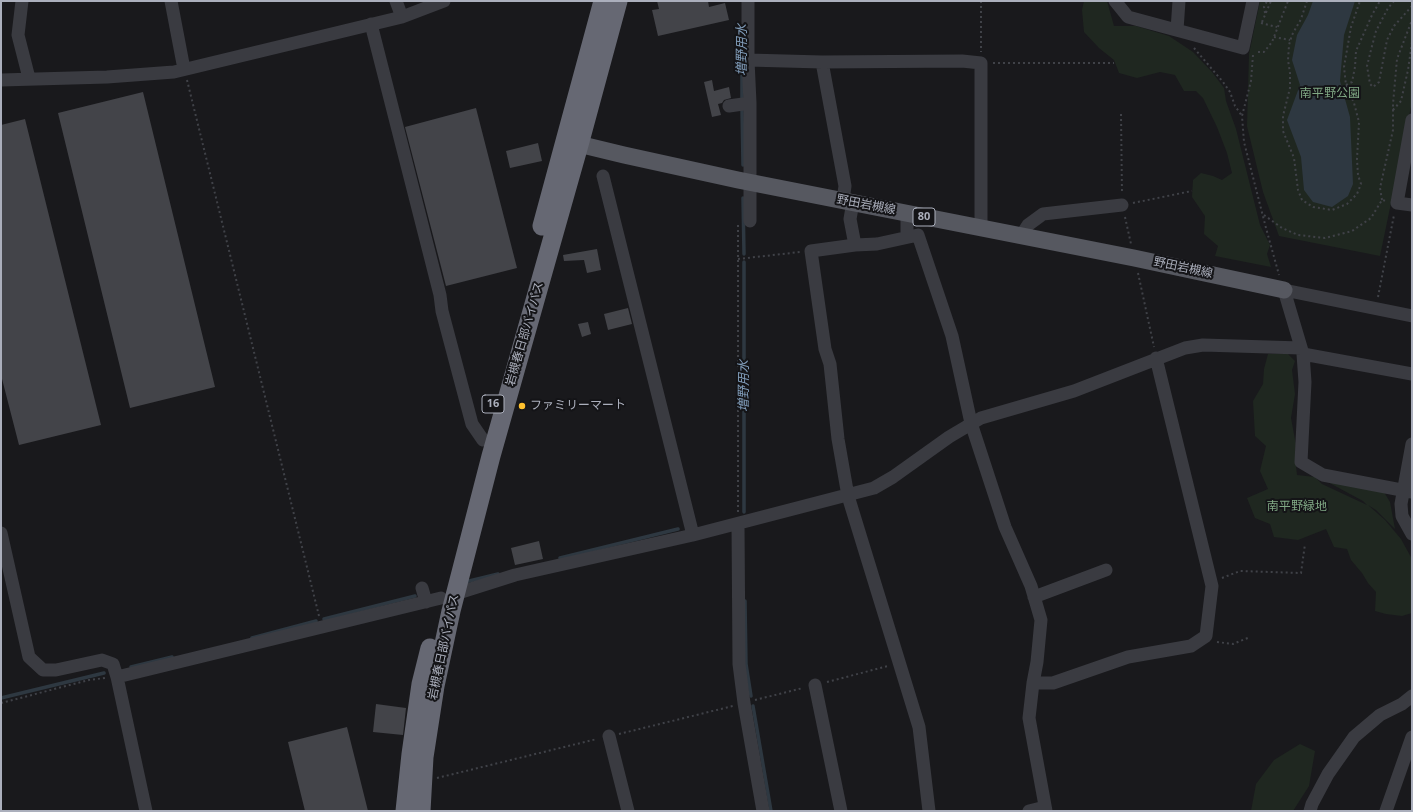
<!DOCTYPE html>
<meta charset="utf-8">
<style>
body{margin:0}
#map{position:relative;width:1413px;height:812px;overflow:hidden;background:#19191c;font-family:"Open Sans",sans-serif}
canvas{display:block}
.frame{position:absolute;inset:0;border:2px solid #abafbc;pointer-events:none}
</style>
<div id="map">
<canvas width="1413" height="812"></canvas>
<div class="frame"></div>
</div>
<script>
const context = document.querySelector('canvas').getContext('2d');
context.lineJoin = 'round';
function fill(path, color) {
  context.fillStyle = color;
  context.fill(path, 'evenodd');
}
function poly(rows) {
  const path = new Path2D();
  for (const r of rows) {
    path.moveTo(r[0], r[1]);
    for (let i = 2; i < r.length; i += 2) path.lineTo(r[i], r[i + 1]);
  }
  return path;
}
function stroke(path, color, width, dash) {
  context.strokeStyle = color;
  context.lineWidth = width;
  context.lineCap = dash ? 'butt' : 'round';
  context.setLineDash(dash || []);
  context.stroke(path);
}
function write(font, color, halo, rows, align = 'center') {
  context.font = font + ' "Open Sans","Noto Sans JP",sans-serif';
  context.lineWidth = 4;
  context.setLineDash([]);
  context.textBaseline = 'middle';
  context.strokeStyle = halo;
  context.fillStyle = color;
  for (const [text, x, y, turn = 0] of rows) {
    context.save();
    context.translate(x, y);
    context.rotate((+turn || 0) * Math.PI / 180);
    context.textAlign = isNaN(turn) ? turn : align;
    if (halo) context.strokeText(text, 0, 0);
    context.fillText(text, 0, 0);
    context.restore();
  }
}
fill(poly([
 [1084,1,1107,1,1114,26,1136,26,1169,36,1193,52,1212,72,1224,88,1226,101,1236,129,1260,225,1270,245,1267,254,1271,267,1215,256,1218,246,1204,234,1205,216,1192,197,1193,180,1201,173,1213,176,1222,180,1232,173,1227,153,1217,127,1203,98,1196,91,1184,91,1175,75,1160,72,1137,78,1119,73,1114,60,1099,48,1084,32,1082,10],
 [1260,1,1412,1,1412,102,1380,256,1279,236,1263,192,1247,126,1249,54],
 [1268,354,1288,354,1295,361,1292,370,1295,394,1291,418,1296,445,1295,457,1297,475,1315,477,1322,484,1367,505,1363,501,1324,480,1384,492,1390,502,1395,529,1376,510,1368,505,1385,520,1401,539,1412,559,1412,613,1402,616,1386,614,1375,611,1376,592,1368,583,1362,573,1351,560,1347,549,1334,547,1326,529,1298,540,1274,537,1270,524,1255,518,1247,498,1268,489,1260,471,1266,446,1255,436,1253,401,1263,384,1264,369],
 [1300,744,1315,751,1309,786,1293,811,1251,811,1256,784,1274,760]
]), '#1f2720');
fill(poly([
 [1313,1,1355,1,1344,35,1340,81,1350,117,1353,184,1348,196,1332,207,1313,202,1304,190,1301,157,1287,120,1300,85,1292,60,1297,35,1308,15]
]), '#2e3841');
stroke(poly([
 [742,66,742,99],
 [742,109,743,165],
 [743,198,744,254],
 [744,512,744,262],
 [560,558,678,529],
 [465,582,498,574],
 [745,601,746,664,751,696],
 [324,619,415,596],
 [252,638,316,621],
 [131,667,172,657],
 [1,698,104,673],
 [753,706,771,811]
]), '#2e3841', 3.5);
fill(poly([
 [657,1,708,1,709,7,725,3,729,20,658,36,652,10,659,9],
 [712,80,714,91,729,87,731,98,724,100,722,103,718,104,721,115,712,117,704,82],
 [143,92,215,387,130,408,58,113],
 [476,108,517,268,446,286,405,127],
 [25,119,101,425,19,445,1,375,1,125],
 [538,143,542,161,510,168,506,151],
 [597,249,601,270,587,273,584,260,564,261,563,255],
 [628,308,632,324,608,330,604,314],
 [588,322,591,334,582,337,578,324],
 [539,541,543,559,515,565,511,548],
 [376,704,406,708,403,735,373,732],
 [347,727,368,811,305,811,288,742]
]), '#434449');
stroke(poly([
 [981,1,981,52],
 [1307,1,1301,19,1292,35,1289,45,1288,60,1290,73,1290,88,1283,116,1283,131,1294,158,1298,190,1302,200,1313,207,1332,210,1347,204,1357,194,1361,184,1358,175,1357,159,1359,122,1354,103,1346,85,1344,67,1351,27,1360,1],
 [1394,1,1388,8,1376,31,1371,50,1367,66,1370,84,1373,87,1379,82,1387,40,1394,26,1412,6],
 [1265,13,1264,7,1267,1],
 [1262,22,1271,1],
 [1261,23,1277,27],
 [1274,37,1290,40],
 [1194,48,1223,82,1230,92,1235,106,1242,116],
 [1258,52,1264,52,1272,42,1288,1],
 [1253,55,1251,81,1242,116,1244,142,1266,228,1279,275],
 [993,63,1114,63],
 [187,80,319,616],
 [1346,85,1352,82,1355,67,1356,51,1372,15,1380,1],
 [1393,110,1401,101,1408,70,1412,42],
 [1121,114,1122,194],
 [1382,200,1380,188,1393,130,1393,104,1397,59,1412,20],
 [1133,203,1192,191],
 [1264,215,1282,228,1298,235,1325,238,1352,231,1371,218,1382,200,1387,201],
 [1125,217,1131,244],
 [738,225,738,512],
 [738,259,800,252],
 [1138,273,1154,347],
 [1378,297,1394,215],
 [1222,578,1240,571,1301,573,1305,544],
 [1217,642,1233,644,1250,637],
 [827,682,888,666],
 [755,700,803,688],
 [1,703,89,680,105,678],
 [619,734,733,706],
 [437,778,597,739]
]), '#404248', 2, [2, 3]);
stroke(poly([
 [22,1,18,35,29,78],
 [171,1,184,69],
 [396,1,402,17],
 [748,1,748,60,750,103,750,221],
 [1115,1,1128,17,1243,48,1253,1],
 [371,24,440,295,442,311,472,424,483,440],
 [1177,30,1179,1],
 [748,60,822,62,962,61,981,63,981,228],
 [822,62,845,186,843,200],
 [1,80,107,77,174,72,402,17,444,1],
 [729,106,750,103],
 [1412,120,1397,203,1412,205],
 [603,176,693,535],
 [853,202,850,219,855,245],
 [1021,236,1028,225,1043,214,1122,205],
 [907,237,907,213],
 [1412,316,1284,290,1303,354,1305,382,1301,462,1323,475,1412,492],
 [1303,354,1412,374],
 [1412,444,1401,504,1402,516,1412,534],
 [738,524,739,664,744,703,763,811],
 [1,533,29,657,43,670,56,670,102,660,113,664,117,677,146,811],
 [422,588,426,602],
 [455,594,515,575,693,535,874,488,893,477,949,437,981,418,1074,391,1185,348,1203,345,1301,348],
 [1034,597,1106,570],
 [117,677,441,598],
 [1033,683,1053,683,1128,657,1191,646,1206,636,1212,586,1156,358],
 [815,685,841,811],
 [609,736,628,811],
 [929,811,919,727,848,496,838,439,830,364,825,349,811,251,855,245,877,244,918,235,952,336,971,423,1005,527,1031,586,1041,620,1037,662,1033,683,1029,718,1046,811],
 [1029,811,1045,807],
 [1310,811,1312,804,1328,774,1354,737,1380,715,1402,704,1412,696],
 [1386,811,1412,737]
]), '#3a3b41', 13);
stroke(poly([
 [566,141,624,155,738,180,1134,258,1284,290]
]), '#565860', 17);
stroke(poly([
 [542,226,603,1],
 [405,811,411,754,421,684,430,648],
 [421,811,424,757,435,686,451,611,491,456,579,145,618,1]
]), '#666873', 19);
for (const [x, y, r, color] of [
 [522,406,4,"#ffc12e"]
]) {
  const dot = new Path2D();
  dot.arc(x, y, r, 0, 2 * Math.PI);
  context.fillStyle = color;
  context.fill(dot);
  stroke(dot, '#141417', 1.5);
}
for (const [x, y, w] of [
 [924,217,22],
 [493,404,22]
]) {
  const box = new Path2D();
  box.roundRect(x - w / 2, y - 9, w, 18, 3);
  context.fillStyle = '#141417';
  context.fill(box);
  stroke(box, '#abafbc', 1);
}
write('bold 11px', '#abafbc', null, [
 ["80",924,217],
 ["16",493,404]
]);
write('12px', '#81a985', '#141417', [
 ["南平野公園",1330,94],
 ["南平野緑地",1297,507]
]);
write('12px', '#abafbc', '#141417', [
 ["野田岩槻線",866,205,11],
 ["野田岩槻線",1183,268,12],
 ["岩槻春日部バイパス",525,334,-74],
 ["岩槻春日部バイパス",444,647,-78]
]);
write('12px', '#abafbc', '#141417', [
 ["ファミリーマート",530,406]
], 'left');
write('italic 13px', '#809cb9', '#141417', [
 ["増野用水",742,50,-90],
 ["増野用水",744,386,-90]
]);
</script>
